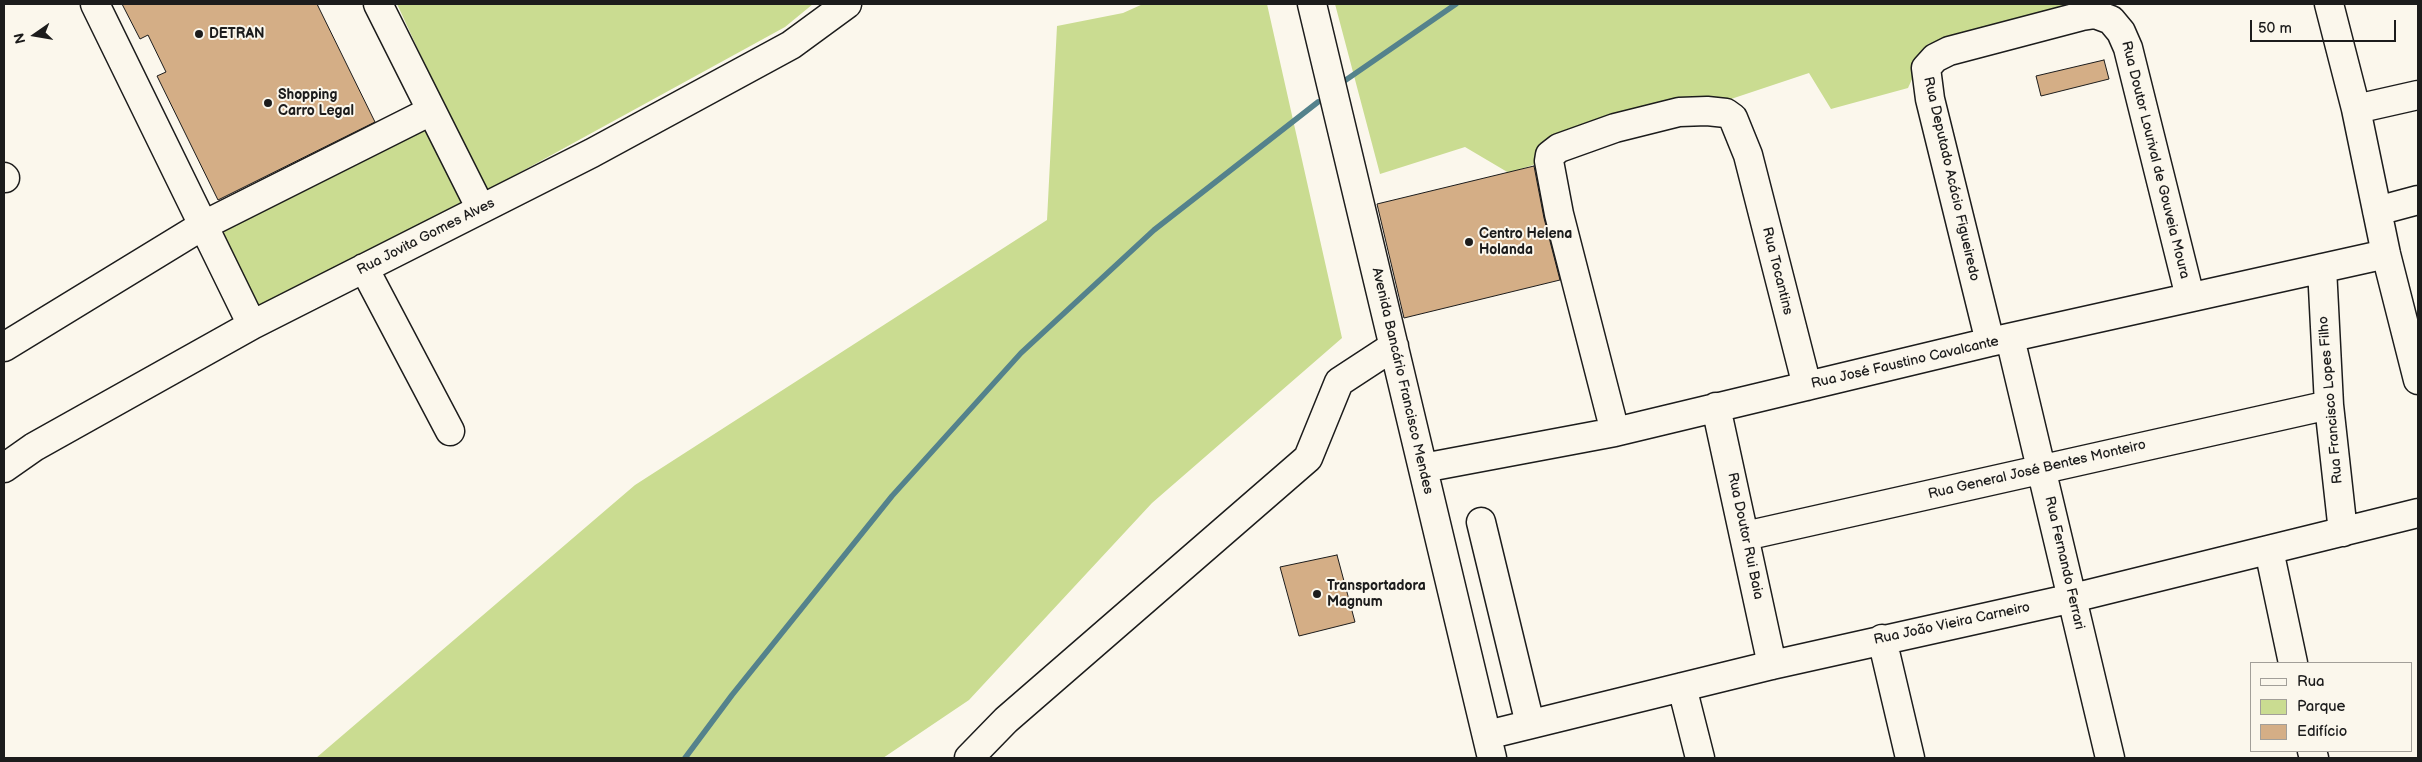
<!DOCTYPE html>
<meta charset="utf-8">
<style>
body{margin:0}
#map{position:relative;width:2422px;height:762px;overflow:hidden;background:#fbf7ec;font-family:"Balsamiq Sans",sans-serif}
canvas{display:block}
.frame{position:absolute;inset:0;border:5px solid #1c1c1c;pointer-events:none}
.legend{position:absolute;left:2250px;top:662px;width:162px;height:90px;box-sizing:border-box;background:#fbf7ec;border:1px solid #a29f99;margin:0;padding:6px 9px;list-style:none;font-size:15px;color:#1c1c1c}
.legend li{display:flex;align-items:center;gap:10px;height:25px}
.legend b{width:25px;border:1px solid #a29f99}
.north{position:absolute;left:10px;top:10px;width:50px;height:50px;-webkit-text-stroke:4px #fbf7ec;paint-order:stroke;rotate:257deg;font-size:14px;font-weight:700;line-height:20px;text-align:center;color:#1c1c1c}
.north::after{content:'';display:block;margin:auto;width:18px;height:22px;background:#1c1c1c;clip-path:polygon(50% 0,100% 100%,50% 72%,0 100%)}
.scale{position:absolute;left:2250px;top:20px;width:146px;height:22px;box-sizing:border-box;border:2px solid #1c1c1c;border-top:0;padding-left:6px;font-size:15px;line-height:18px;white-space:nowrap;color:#1c1c1c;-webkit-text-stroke:4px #fbf7ec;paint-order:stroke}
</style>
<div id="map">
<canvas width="2422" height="762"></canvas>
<div class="frame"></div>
<ul class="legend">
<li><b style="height:6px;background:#fbf7ec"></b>Rua</li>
<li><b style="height:14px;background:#cadc91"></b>Parque</li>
<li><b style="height:14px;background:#d4ae86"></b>Edifício</li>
</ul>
<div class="north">N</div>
<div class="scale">50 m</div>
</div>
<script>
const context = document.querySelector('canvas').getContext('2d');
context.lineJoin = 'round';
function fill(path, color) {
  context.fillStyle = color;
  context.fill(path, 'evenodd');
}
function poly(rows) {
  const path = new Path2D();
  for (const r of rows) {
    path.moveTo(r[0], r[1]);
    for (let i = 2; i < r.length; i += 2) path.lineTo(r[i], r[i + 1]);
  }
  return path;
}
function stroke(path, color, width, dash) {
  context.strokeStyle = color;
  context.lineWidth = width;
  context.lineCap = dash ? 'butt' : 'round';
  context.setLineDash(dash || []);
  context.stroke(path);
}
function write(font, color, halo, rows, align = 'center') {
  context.font = font + ' "Balsamiq Sans",sans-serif';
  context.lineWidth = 4;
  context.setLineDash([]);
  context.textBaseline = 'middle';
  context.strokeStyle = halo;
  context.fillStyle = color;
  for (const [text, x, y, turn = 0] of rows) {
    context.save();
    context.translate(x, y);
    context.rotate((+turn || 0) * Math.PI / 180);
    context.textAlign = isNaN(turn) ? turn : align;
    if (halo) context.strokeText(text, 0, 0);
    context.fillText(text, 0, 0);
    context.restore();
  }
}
fill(poly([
 [397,4,813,4,785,27,484,192],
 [1143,4,1267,4,1342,338,1152,503,969,700,883,758,316,758,635,485,1047,220,1057,26,1123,13],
 [1335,4,2079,4,1928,44,1908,88,1831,109,1809,73,1509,173,1465,147,1380,174],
 [429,123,469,205,255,313,213,231]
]), '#cadc91');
stroke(poly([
 [1340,84,1456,4],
 [685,758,732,695,892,496,1021,353,1154,230,1318,102]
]), '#54828c', 5.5);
const building = poly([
 [122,4,317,4,375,122,218,200,157,76,166,72,148,35,140,39,122,4],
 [2104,60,2109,79,2041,96,2036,76,2104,60],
 [1534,166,1544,218,1560,280,1404,318,1377,204,1534,166],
 [1337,555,1355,622,1299,636,1280,567,1337,555]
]);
fill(building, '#d4ae86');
stroke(building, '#1c1c1c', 1);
const minor = poly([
 [95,4,252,325],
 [378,4,481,209],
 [1312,4,1492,758],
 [2329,4,2356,109,2386,254,2418,380],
 [2356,109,2418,95],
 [4,177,5,178],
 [2377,211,2418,200],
 [364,268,450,431],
 [2322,268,2329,405,2343,532],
 [2010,338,2110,758],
 [1990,342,1930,99,1926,68,1935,58,1949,51,2082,16,2095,14,2111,20,2121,32,2128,48,2190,297],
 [4,347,202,226,431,111],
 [1716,407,1772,665],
 [1615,432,1559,214,1549,161,1550,155,1559,148,1615,128,1679,112,1707,111,1726,113,1733,118,1748,155,1807,386],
 [4,468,34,447,252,325,592,153,791,45,847,4],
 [1423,468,1615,432,1990,342,2386,254],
 [1481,522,1530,724],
 [1745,536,2329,405],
 [2269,550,2293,663],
 [1882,639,1910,758],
 [1682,687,1700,758],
 [1487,735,1772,665,2073,598,2418,513],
 [2312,751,2314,758],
 [969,758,1006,720,1308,458,1339,382,1394,346]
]);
stroke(minor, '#1c1c1c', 31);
stroke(minor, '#fbf7ec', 28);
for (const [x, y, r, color] of [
 [199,34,5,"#1c1c1c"],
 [268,103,5,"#1c1c1c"],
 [1469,242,5,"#1c1c1c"],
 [1317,594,5,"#1c1c1c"]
]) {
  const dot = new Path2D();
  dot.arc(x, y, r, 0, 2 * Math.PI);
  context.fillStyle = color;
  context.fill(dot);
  stroke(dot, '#fbf7ec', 2);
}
write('bold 14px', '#1c1c1c', '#fbf7ec', [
 ["DETRAN",209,34],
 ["Shopping",278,95],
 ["Carro Legal",278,111],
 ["Centro Helena",1479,234],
 ["Holanda",1479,250],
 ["Transportadora",1327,586],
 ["Magnum",1327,602]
], 'left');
write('14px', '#1c1c1c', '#fbf7ec', [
 ["Rua Doutor Lourival de Gouveia Moura",2155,160,76],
 ["Rua Deputado Acácio Figueiredo",1951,179,77],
 ["Rua Jovita Gomes Alves",426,237,-27],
 ["Rua Tocantins",1777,271,76],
 ["Rua José Faustino Cavalcante",1905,363,-13],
 ["Avenida Bancário Francisco Mendes",1402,381,77],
 ["Rua Francisco Lopes Filho",2331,400,-95],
 ["Rua General José Bentes Monteiro",2037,470,-13],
 ["Rua Doutor Rui Baia",1745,536,78],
 ["Rua Fernando Ferrari",2064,563,77],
 ["Rua João Vieira Carneiro",1952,624,-12]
]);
</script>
